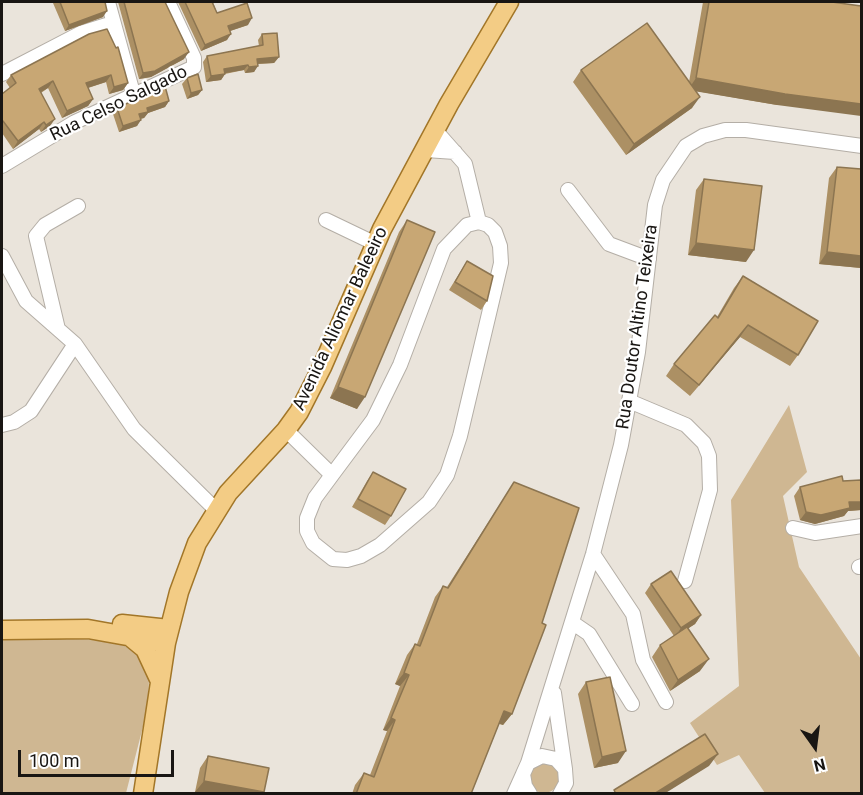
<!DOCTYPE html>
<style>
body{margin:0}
#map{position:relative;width:863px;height:795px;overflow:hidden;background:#eae4db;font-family:Roboto,sans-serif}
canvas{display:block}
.frame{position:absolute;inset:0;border:3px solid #191613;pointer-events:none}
.north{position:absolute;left:785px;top:717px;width:60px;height:60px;-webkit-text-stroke:4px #fff;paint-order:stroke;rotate:166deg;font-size:16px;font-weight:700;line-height:24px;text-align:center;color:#191613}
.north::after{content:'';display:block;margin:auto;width:21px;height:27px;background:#191613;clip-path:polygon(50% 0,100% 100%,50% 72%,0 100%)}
.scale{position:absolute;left:18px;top:750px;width:156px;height:27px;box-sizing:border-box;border:3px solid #191613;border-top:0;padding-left:8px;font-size:18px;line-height:21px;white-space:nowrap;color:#191613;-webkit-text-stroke:4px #fff;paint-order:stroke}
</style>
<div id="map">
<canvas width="863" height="795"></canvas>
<div class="frame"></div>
<div class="north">N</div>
<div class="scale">100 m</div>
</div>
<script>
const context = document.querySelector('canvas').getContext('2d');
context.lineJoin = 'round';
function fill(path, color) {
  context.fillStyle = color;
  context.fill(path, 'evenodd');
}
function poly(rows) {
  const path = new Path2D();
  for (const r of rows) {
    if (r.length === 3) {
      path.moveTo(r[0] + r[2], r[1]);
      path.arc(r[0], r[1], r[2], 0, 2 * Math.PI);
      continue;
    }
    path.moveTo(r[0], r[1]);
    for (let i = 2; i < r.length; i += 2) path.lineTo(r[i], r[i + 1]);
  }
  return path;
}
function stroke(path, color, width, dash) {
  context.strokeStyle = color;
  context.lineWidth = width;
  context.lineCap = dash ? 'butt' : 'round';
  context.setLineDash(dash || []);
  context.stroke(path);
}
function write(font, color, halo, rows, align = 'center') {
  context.font = font + ' Roboto,sans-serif';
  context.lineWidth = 4.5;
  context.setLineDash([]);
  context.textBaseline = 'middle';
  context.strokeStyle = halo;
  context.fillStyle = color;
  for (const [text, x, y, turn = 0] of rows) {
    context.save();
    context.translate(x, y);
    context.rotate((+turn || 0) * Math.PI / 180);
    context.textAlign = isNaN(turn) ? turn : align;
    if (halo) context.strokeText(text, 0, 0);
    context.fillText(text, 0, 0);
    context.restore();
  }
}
fill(poly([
 [789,405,807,472,783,496,799,567,861,659,861,793,765,793,739,755,717,765,690,723,739,686,731,500],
 [2,637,118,641,140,656,149,679,148,707,126,793,2,794],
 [544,778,15]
]), '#cfb792');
const minor = poly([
 [108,2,133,93],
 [2,74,81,33,113,23],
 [435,130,465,164,479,222],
 [426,150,455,152],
 [2,166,75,122,194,67,194,58,168,2],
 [568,190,609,244,649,259],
 [326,220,376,244],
 [2,256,26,301,75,344,134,429,216,510],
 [58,329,36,236,45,225,78,206],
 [629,401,686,425,704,443,709,456,710,490,685,581],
 [2,425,14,422,31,411,75,344],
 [286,430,332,475,315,498,307,518,307,531,313,543,333,559,347,560,361,556,380,545,429,502,447,475,460,436,501,263,500,246,495,232,488,225,479,222,467,225,444,249,400,365,373,420,332,475],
 [793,528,815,533,862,526],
 [593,554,633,614,643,660,666,702],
 [859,567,862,566],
 [573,623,589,634,632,704],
 [554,693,565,769],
 [528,763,593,554,621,445,638,352,655,205,663,180,686,146,703,136,725,130,746,130,862,146],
 [514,794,523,774],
 [530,794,525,786,523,774,528,763,542,756,556,759,565,769,566,783,560,794]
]);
const major = poly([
 [122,624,169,629],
 [2,630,88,629,166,643],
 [128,635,145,649,159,679],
 [143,794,166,643,179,592,197,543,228,493,286,430,299,412,322,367,382,229,449,104,509,2]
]);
stroke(minor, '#b4aea6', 16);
stroke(major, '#a27628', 21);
stroke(minor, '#fff', 14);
stroke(major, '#f3cc85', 18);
fill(poly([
 [50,2,105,2,103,17,65,31,53,3,51,3],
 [118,2,165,2,184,59,151,77,139,79],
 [178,2,213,2,217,13,245,4,244,2,252,2,247,3,248,25,230,31,227,40,201,51],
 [703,2,832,2,777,105,696,91,692,108,626,155,573,82,581,70,689,82],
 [89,34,128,83,123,90,109,94,106,82,88,88,93,99,88,106,62,118,48,88,41,93,50,126,41,132,39,129,13,149,2,133,2,94,10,88,6,82,11,75],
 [262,34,279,57,274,63,258,64,254,72,245,73,244,70,225,74,221,80,206,82,203,62,207,56,259,46,258,40],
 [187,78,202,90,198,95,187,99,182,84],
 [169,101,165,107,148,113,144,118,140,119,137,126,119,132,113,114,117,108],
 [837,167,861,268,819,264,829,178],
 [704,179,746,262,688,255,696,190],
 [407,220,357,409,330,398,399,232],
 [467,261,487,301,481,310,449,290],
 [743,276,798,355,790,366,740,337,690,396,666,376,674,364,717,317,734,288],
 [373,472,391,516,385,525,352,507,367,481],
 [861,480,861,510,848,511,844,516,815,524,800,520,794,496,800,487,843,481],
 [514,482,512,714,503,725,499,724,471,794,352,794,355,785,364,773,370,775,387,731,383,730,400,686,395,684,407,655,415,644,417,644,435,597,443,586,447,587],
 [651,584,701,615,695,624,687,629,700,671,670,691,652,657,660,645,674,636,645,593],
 [586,682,618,763,594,768,578,694],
 [208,756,264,792,263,794,202,794,195,792,200,768]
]), '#ac9064');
fill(poly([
 [107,11,103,17,65,31,69,25],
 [252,18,248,25,224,33,228,26],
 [231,34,227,40,201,51,205,45],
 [189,52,184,59,151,77,139,79,143,73],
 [279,57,274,63,253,64,257,59],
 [248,65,244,70,220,74,224,69],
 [258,66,254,72,245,73,249,67],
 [225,74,221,80,206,82,211,76],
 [111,75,106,82,81,90,86,83],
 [696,78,861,104,861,116,777,105,688,90],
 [53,81,48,88,34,96,39,89],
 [128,83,123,90,109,94,114,87],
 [202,90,198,95,187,99,191,93],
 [700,97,692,108,626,155,634,144],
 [93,99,88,106,62,118,67,111],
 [169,101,165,107,148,113,144,118,135,120,139,114,147,108],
 [55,119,50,126,41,132,46,125],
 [141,120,137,126,119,132,123,126],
 [44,122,39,129,13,149,18,141],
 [696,243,754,250,746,262,688,255],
 [827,252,861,256,861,268,819,264],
 [748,325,740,337,690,396,699,385],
 [338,387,365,397,357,409,330,398],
 [849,502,861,502,861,510,848,511,844,516,815,524,800,520,806,512],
 [701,615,695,624,675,637,681,628],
 [709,659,700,671,670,691,678,680],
 [404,673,409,675,400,686,395,684],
 [504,711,512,714,503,725,496,722],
 [391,718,395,720,387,731,383,730],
 [626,751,618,763,594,768,602,757],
 [718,754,709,766,664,794,654,794],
 [204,781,264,792,263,794,202,794,195,792]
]), '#8c7551');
const building = poly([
 [60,2,105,2,107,11,69,25,60,2],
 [124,2,165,2,189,52,155,71,143,73,124,2],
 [185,2,212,2,217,13,247,3,252,18,228,26,231,34,205,45,185,2],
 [709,2,832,2,861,6,861,104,785,94,696,78,709,2],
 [647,23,700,97,634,144,581,70,647,23],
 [107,29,116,48,118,47,128,83,114,87,111,75,86,83,93,99,67,111,53,81,39,89,55,119,46,125,44,122,18,141,3,121,2,123,2,94,16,83,11,75,89,34,107,29],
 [277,33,279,57,257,59,258,66,249,67,248,65,224,69,225,74,211,76,207,56,263,45,262,34,277,33],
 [198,74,202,90,191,93,187,78,198,74],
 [165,86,169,101,147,108,148,112,139,114,141,120,123,126,117,108,165,86],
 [837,167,861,169,861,256,827,252,837,167],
 [704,179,762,186,754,250,696,243,704,179],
 [407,220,435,232,365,397,338,387,407,220],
 [467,261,493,276,487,301,455,282,467,261],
 [743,276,818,321,798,355,748,325,699,385,674,364,715,315,718,318,743,276],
 [373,472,406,489,391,516,358,499,373,472],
 [842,476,843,481,861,480,861,502,849,502,850,508,821,515,806,512,800,487,842,476],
 [514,482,579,508,542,623,546,625,512,714,504,711,471,794,356,794,364,773,374,777,395,720,391,718,409,675,404,673,415,644,420,646,443,586,448,588,514,482],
 [671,571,701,615,681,628,651,584,671,571],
 [687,627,709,659,678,680,660,645,687,627],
 [610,677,626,751,602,757,586,682,610,677],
 [705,734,718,754,654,794,616,794,614,790,705,734],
 [208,756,269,768,264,792,204,781,208,756]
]);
fill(building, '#c8a774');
stroke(building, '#8c7551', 1.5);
write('18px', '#191613', '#fff', [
 ["Rua Celso Salgado",119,104,-26],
 ["Avenida Aliomar Baleeiro",341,319,-65],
 ["Rua Doutor Altino Teixeira",638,327,-82]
]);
</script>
